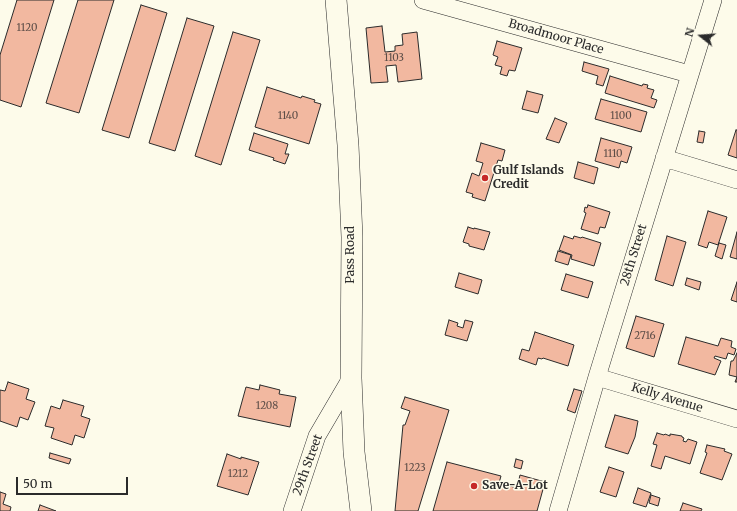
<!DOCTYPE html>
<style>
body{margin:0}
#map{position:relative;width:737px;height:511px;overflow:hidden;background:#fdfbea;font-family:Merriweather,serif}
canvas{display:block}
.north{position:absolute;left:681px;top:16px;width:40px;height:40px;-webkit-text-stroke:3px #fdfbea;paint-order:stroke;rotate:287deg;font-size:11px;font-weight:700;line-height:16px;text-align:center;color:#2b2b2b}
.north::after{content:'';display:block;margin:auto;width:14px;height:18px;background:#2b2b2b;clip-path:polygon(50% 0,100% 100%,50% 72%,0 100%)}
.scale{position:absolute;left:16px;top:477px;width:112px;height:18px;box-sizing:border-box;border:2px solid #2b2b2b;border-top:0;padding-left:5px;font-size:12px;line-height:14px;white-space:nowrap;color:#2b2b2b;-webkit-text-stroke:3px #fdfbea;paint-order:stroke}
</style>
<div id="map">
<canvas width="737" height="511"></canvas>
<div class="north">N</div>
<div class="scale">50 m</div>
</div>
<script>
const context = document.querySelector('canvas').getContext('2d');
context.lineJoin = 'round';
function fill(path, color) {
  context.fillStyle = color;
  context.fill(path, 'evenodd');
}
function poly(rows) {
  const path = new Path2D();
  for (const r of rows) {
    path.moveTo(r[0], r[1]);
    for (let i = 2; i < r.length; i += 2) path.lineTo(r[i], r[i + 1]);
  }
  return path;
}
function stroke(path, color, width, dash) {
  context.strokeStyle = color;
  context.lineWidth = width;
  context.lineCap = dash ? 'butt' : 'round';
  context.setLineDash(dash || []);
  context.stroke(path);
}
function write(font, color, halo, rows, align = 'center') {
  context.font = font + ' Merriweather,serif';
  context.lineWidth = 3;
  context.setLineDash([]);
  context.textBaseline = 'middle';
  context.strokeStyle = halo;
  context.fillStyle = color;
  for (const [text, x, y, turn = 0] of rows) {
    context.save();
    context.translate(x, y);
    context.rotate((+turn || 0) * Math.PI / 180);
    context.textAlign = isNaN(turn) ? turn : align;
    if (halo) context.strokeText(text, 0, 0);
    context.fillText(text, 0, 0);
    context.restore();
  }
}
const building = poly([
 [17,0,54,0,21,107,0,100,0,55,17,0],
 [78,0,114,0,79,113,46,103,78,0],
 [141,5,167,13,129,138,102,130,141,5],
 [187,18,214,26,175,151,149,143,187,18],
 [382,26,385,52,395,51,395,46,403,45,402,34,417,32,422,79,398,82,396,65,386,66,388,82,371,83,366,28,382,26],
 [233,32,260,40,221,165,195,156,233,32],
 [497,41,522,48,515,71,509,70,507,76,500,74,502,67,495,65,498,57,493,55,497,41],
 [584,62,609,69,603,86,596,84,598,76,582,71,584,62],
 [610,76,642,86,643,84,648,85,647,88,654,90,651,98,657,100,654,108,605,93,610,76],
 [267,87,301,98,302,96,315,100,314,102,321,104,309,144,255,127,267,87],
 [527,91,543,95,538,113,522,109,527,91],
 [601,99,647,112,641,132,595,119,601,99],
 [555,118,567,123,559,143,546,139,555,118],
 [736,130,737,130,737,158,728,155,736,130],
 [699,131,705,132,703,143,697,142,699,131],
 [254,133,288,144,285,154,289,154,285,164,273,160,274,158,249,150,254,133],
 [601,138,632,147,627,163,621,161,619,168,595,161,601,138],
 [481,143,505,150,502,161,498,160,485,201,472,197,473,194,466,192,472,173,479,176,483,163,476,161,481,143],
 [578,162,598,168,594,184,574,178,578,162],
 [588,205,610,212,605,228,600,227,598,234,581,229,586,213,584,212,585,207,587,208,588,205],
 [708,211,727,217,718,245,709,242,707,248,698,245,708,211],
 [468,227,474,229,474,228,490,232,484,250,469,246,469,244,463,242,468,227],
 [737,232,737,259,730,257,737,232],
 [564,236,573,239,574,236,581,238,582,237,601,243,594,266,571,259,572,255,559,250,564,236],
 [667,236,686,242,673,286,655,280,667,236],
 [719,243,726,245,722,259,715,256,719,243],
 [558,251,571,255,568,265,555,261,558,251],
 [459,273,482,280,478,294,455,287,459,273],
 [566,274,593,282,588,298,561,290,566,274],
 [687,278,701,282,699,290,685,285,687,278],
 [737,282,737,302,731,300,737,282],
 [636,316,664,324,654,357,626,348,636,316],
 [449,320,458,323,457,326,463,328,465,320,473,322,467,341,445,335,449,320],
 [535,332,574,345,568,366,543,358,542,359,538,358,536,365,519,359,522,349,529,351,535,332],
 [686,337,718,346,721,338,732,341,731,347,736,349,734,355,728,353,726,359,715,356,714,358,721,361,715,375,678,364,686,337],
 [737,353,737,382,735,382,737,377,729,375,731,361,733,361,737,353],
 [8,382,29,389,26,399,35,402,28,420,20,417,17,427,0,421,0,390,5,391,8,382],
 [260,385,280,390,279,394,296,397,290,427,238,416,246,387,259,390,260,385],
 [574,389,582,391,575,413,567,410,574,389],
 [405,397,449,410,418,511,395,511,403,425,405,425,410,411,401,408,405,397],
 [63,400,84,406,81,416,90,419,84,438,75,435,72,445,51,438,54,428,45,426,51,406,60,409,63,400],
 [615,415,638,421,635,437,628,454,605,447,615,415],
 [657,433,664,435,665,434,670,436,670,434,682,436,682,437,684,438,683,441,686,442,688,439,697,442,690,464,665,456,661,469,651,466,657,445,653,444,657,433],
 [707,445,725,449,724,451,732,454,722,480,700,473,707,453,705,452,707,445],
 [50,453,71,459,69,464,49,458,50,453],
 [227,454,241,459,241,457,259,462,248,495,217,486,227,454],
 [516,459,523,461,521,469,514,467,516,459],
 [447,462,501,476,499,483,517,488,520,475,545,482,537,511,433,511,447,462],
 [609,467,624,472,616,497,600,492,609,467],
 [638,488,651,493,646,507,633,503,638,488],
 [0,492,6,494,3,504,11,507,10,511,0,511,0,492],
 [651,495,660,498,658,506,649,503,651,495],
 [683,503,702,509,701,511,680,511,683,503],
 [40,505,56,511,38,511,40,505]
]);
fill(building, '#f2b8a0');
stroke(building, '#2b2b2b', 1);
const minor = poly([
 [423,0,689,74],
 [664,158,737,180],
 [597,377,737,419],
 [292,511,317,436,351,378],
 [558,511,597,377,713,0]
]);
const major = poly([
 [336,0,348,145,352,237,351,378,354,452,361,511]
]);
stroke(minor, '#2b2b2b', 18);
stroke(major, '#2b2b2b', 22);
stroke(minor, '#fdfbea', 17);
stroke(major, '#fdfbea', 21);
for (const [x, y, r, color] of [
 [485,178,4,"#c62828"],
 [474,486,4,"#c62828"]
]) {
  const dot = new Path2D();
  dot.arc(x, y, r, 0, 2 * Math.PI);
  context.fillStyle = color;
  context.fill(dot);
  stroke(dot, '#fdfbea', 1.5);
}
write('10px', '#5d4e48', null, [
 ["1120",27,28],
 ["1103",394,58],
 ["1140",288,116],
 ["1100",621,116],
 ["1110",613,154],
 ["2716",645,336],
 ["1208",267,406],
 ["1223",415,468],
 ["1212",238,474]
]);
write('12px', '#2b2b2b', '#fdfbea', [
 ["Broadmoor Place",556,37,16],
 ["Pass Road",351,255,-90],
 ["28th Street",634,255,-73],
 ["Kelly Avenue",667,398,17],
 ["29th Street",308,465,-70]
]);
write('bold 12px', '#2b2b2b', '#fdfbea', [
 ["Gulf Islands",493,171],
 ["Credit",493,185],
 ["Save-A-Lot",482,486]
], 'left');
</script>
